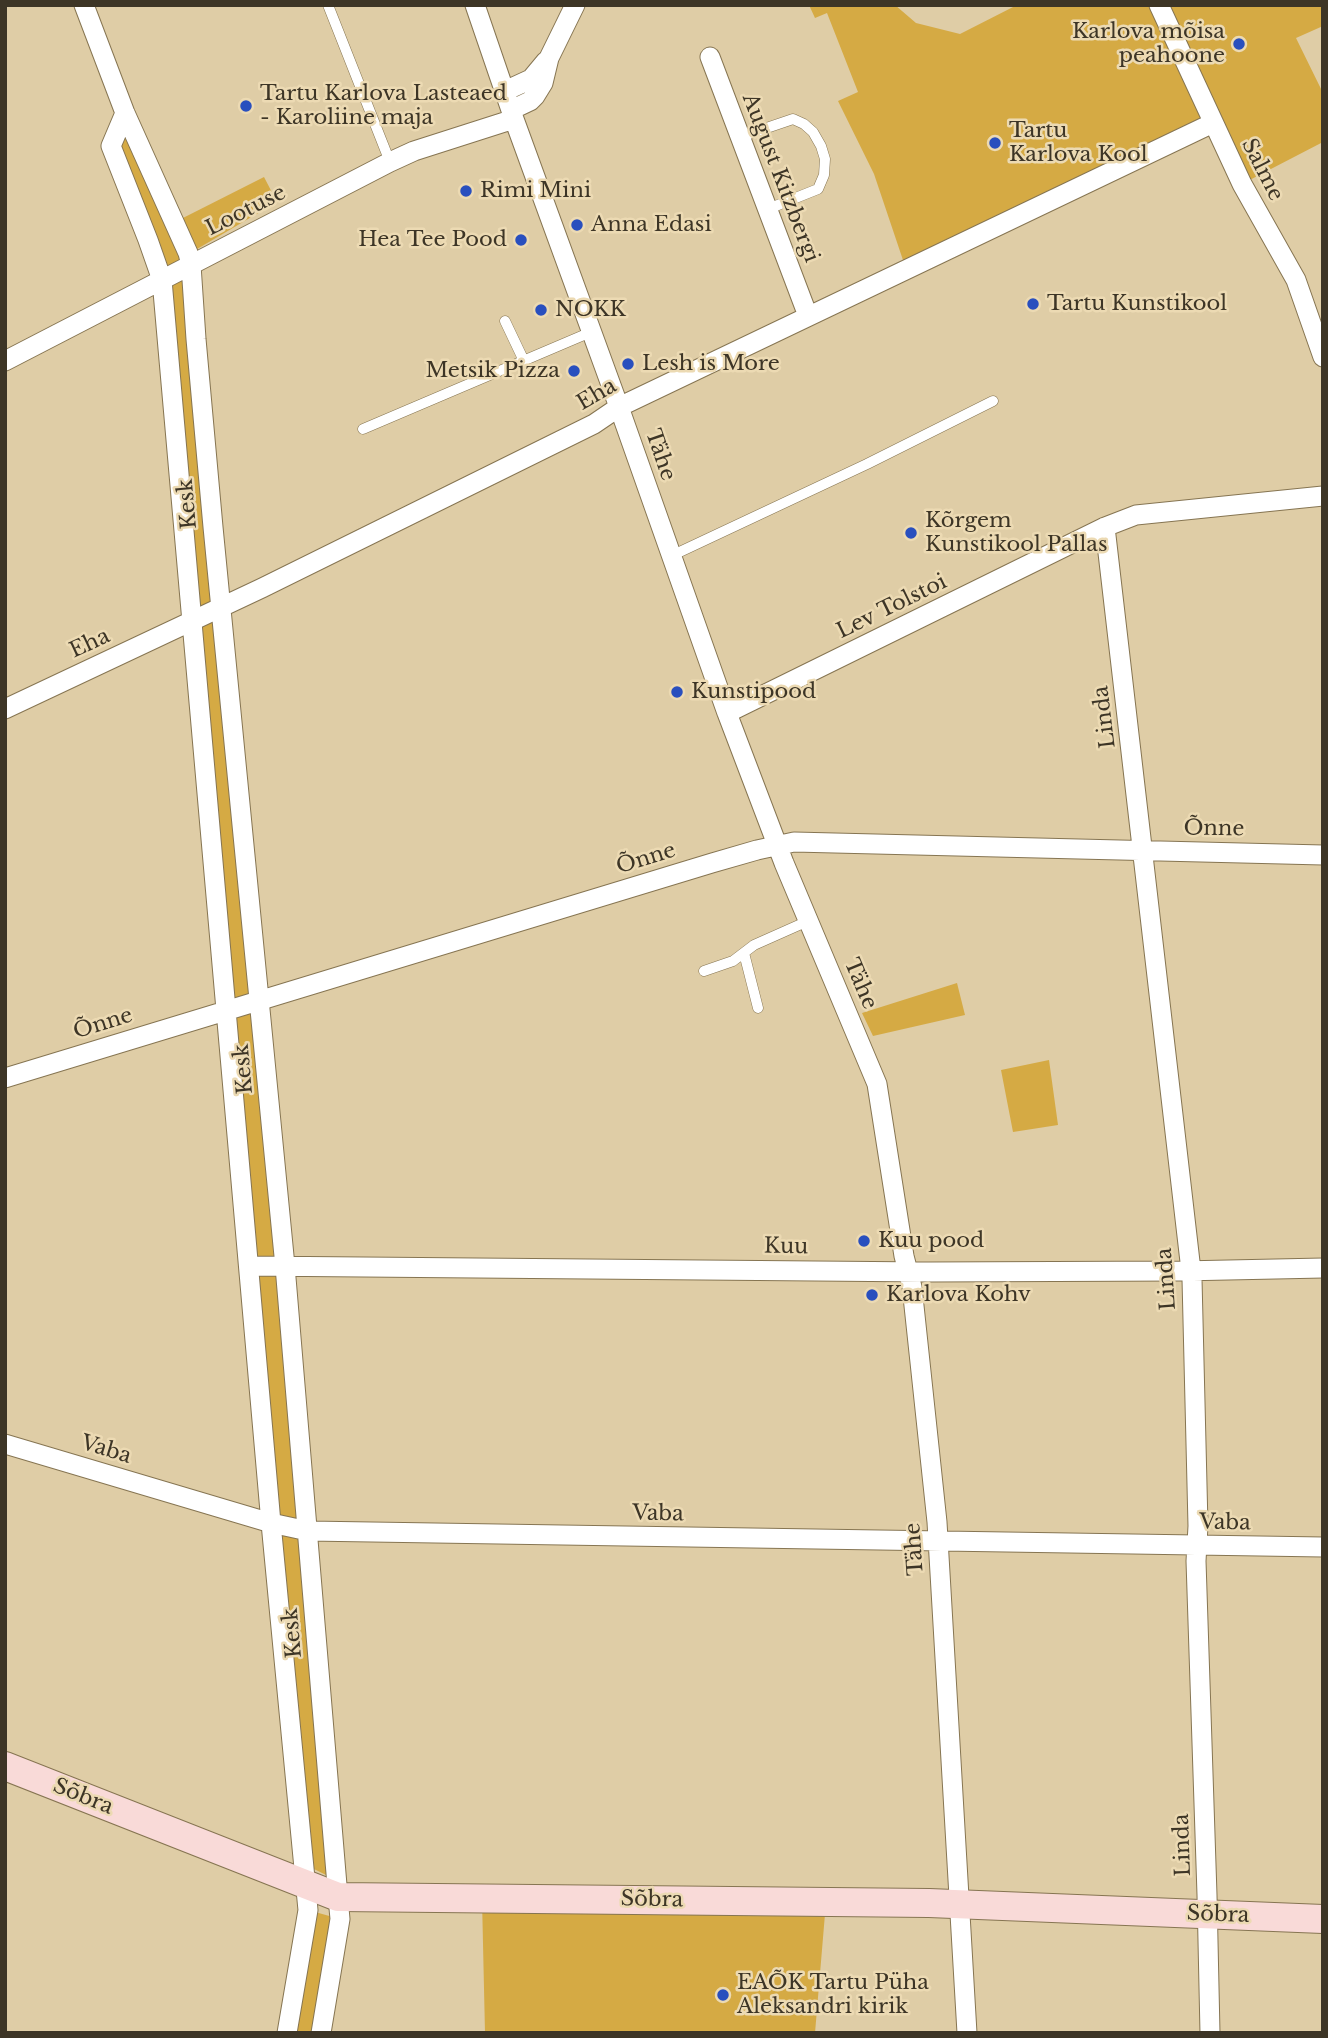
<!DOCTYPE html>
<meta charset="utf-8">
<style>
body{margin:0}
#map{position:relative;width:1328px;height:2038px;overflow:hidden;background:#dfcda6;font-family:"Libre Baskerville",serif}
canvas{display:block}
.frame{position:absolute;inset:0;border:7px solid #3d3526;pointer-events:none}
</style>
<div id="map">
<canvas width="1328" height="2038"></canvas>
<div class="frame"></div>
</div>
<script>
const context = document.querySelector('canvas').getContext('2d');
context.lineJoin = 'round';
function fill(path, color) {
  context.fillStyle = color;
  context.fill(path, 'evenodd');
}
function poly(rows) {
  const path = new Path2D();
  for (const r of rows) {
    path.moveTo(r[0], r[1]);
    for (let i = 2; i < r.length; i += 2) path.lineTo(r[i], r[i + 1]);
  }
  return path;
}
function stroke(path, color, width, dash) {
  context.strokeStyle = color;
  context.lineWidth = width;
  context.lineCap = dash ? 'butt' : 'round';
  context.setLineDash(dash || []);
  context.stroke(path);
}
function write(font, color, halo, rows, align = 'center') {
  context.font = font + ' "Libre Baskerville",serif';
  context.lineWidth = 5;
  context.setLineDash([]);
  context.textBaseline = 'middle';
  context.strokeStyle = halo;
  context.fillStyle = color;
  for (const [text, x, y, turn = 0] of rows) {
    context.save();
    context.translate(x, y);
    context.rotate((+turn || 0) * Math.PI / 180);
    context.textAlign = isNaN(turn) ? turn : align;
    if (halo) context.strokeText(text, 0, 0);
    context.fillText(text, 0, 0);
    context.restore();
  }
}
fill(poly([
 [809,5,895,5,916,23,960,34,1017,5,1323,5,1323,26,1296,38,1323,93,1323,142,1242,184,1213,123,906,269,874,174,838,101,858,92,827,13,815,18],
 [125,113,177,221,264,177,277,202,192,252,336,1875,326,1875,314,1869,162,280,111,146],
 [957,983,965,1015,873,1036,862,1013],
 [1049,1060,1058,1125,1013,1132,1001,1070],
 [482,1899,826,1902,815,2033,485,2033],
 [308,1910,340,1919,321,2033,287,2033]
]), '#d5aa44');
const lane = poly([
 [328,5,390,162],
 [740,137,793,119,804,124,813,132,821,146,825,159,824,175,818,189,768,209],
 [505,321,524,361],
 [363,429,591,332],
 [671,556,867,464,993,401],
 [744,953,758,1008],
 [704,971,733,961,754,945,808,921]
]);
const street = poly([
 [84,5,125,113,188,253,191,265,196,339,213,527,285,1266,338,1897,340,1919,321,2033],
 [475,5,514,119,619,407,727,713,784,863,877,1084,904,1256,912,1287,937,1522,967,2033],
 [1159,5,1242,184,1296,280,1323,357],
 [710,57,808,316],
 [505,91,531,79,546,61],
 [511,110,530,101,535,96,543,83,549,58,575,5],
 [125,113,111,146,148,240,162,280,271,1523,308,1910,287,2033],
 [5,361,390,162,414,151,514,119],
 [1105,527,1192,1279,1198,1526,1196,1561,1207,1895,1210,2033],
 [5,709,262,588,594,424,619,407,1213,123],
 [727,713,1105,527,1136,515,1323,496],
 [5,1078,712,863,757,850,794,842,1323,855],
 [250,1266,928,1272,1181,1271,1323,1268],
 [5,1444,271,1523,308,1531,1323,1547]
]);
const secondary = poly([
 [5,1766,338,1897,929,1903,1323,1919]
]);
stroke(lane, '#867552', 11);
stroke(street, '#867552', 21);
stroke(secondary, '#867552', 30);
stroke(lane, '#fff', 10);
stroke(street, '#fff', 19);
stroke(secondary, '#f9dad8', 28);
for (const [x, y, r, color] of [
 [1239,44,7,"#294fbe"],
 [246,106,7,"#294fbe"],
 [995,143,7,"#294fbe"],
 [466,191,7,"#294fbe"],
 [577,225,7,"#294fbe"],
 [521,240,7,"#294fbe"],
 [1033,304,7,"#294fbe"],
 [541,310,7,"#294fbe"],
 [628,364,7,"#294fbe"],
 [574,371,7,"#294fbe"],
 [911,533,7,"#294fbe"],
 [677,692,7,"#294fbe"],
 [864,1241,7,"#294fbe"],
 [872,1295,7,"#294fbe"],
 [723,1995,7,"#294fbe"]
]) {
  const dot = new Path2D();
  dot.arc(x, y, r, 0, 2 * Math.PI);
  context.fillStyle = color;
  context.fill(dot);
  stroke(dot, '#ecdab3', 2.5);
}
write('21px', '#3d3526', '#ecdab3', [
 ["Karlova mõisa",1225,32,"right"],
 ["peahoone",1225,56,"right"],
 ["Tartu Karlova Lasteaed",260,94],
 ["- Karoliine maja",260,118],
 ["Tartu",1009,131],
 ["Karlova Kool",1009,155],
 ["Rimi Mini",480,191],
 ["Anna Edasi",591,225],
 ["Hea Tee Pood",507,240,"right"],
 ["Tartu Kunstikool",1047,304],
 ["NOKK",555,310],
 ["Lesh is More",642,364],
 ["Metsik Pizza",560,371,"right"],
 ["Kõrgem",925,521],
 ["Kunstikool Pallas",925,545],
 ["Kunstipood",691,692],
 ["Kuu pood",878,1241],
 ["Karlova Kohv",886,1295],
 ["EAÕK Tartu Püha",737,1983],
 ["Aleksandri kirik",737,2007]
], 'left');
write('21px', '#3d3526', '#ecdab3', [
 ["Salme",1262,170,63],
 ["August Kitzbergi",780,178,69],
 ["Lootuse",246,211,-27],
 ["Eha",597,395,-30],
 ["Tähe",660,455,71],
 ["Kesk",188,504,-95],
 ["Lev Tolstoi",892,607,-26],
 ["Eha",90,644,-25],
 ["Linda",1105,717,-97],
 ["Õnne",1214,829,1],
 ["Õnne",646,859,-17],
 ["Tähe",860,984,67],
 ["Õnne",103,1024,-17],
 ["Kesk",244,1069,-95],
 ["Kuu",786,1247,1],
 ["Linda",1167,1279,-94],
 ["Vaba",106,1450,17],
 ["Vaba",658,1514,1],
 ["Vaba",1225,1523,1],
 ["Tähe",915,1549,-94],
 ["Kesk",293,1633,-95],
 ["Sõbra",83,1797,22],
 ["Linda",1183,1845,-92],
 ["Sõbra",652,1900,1],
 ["Sõbra",1218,1915,2]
]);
</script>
